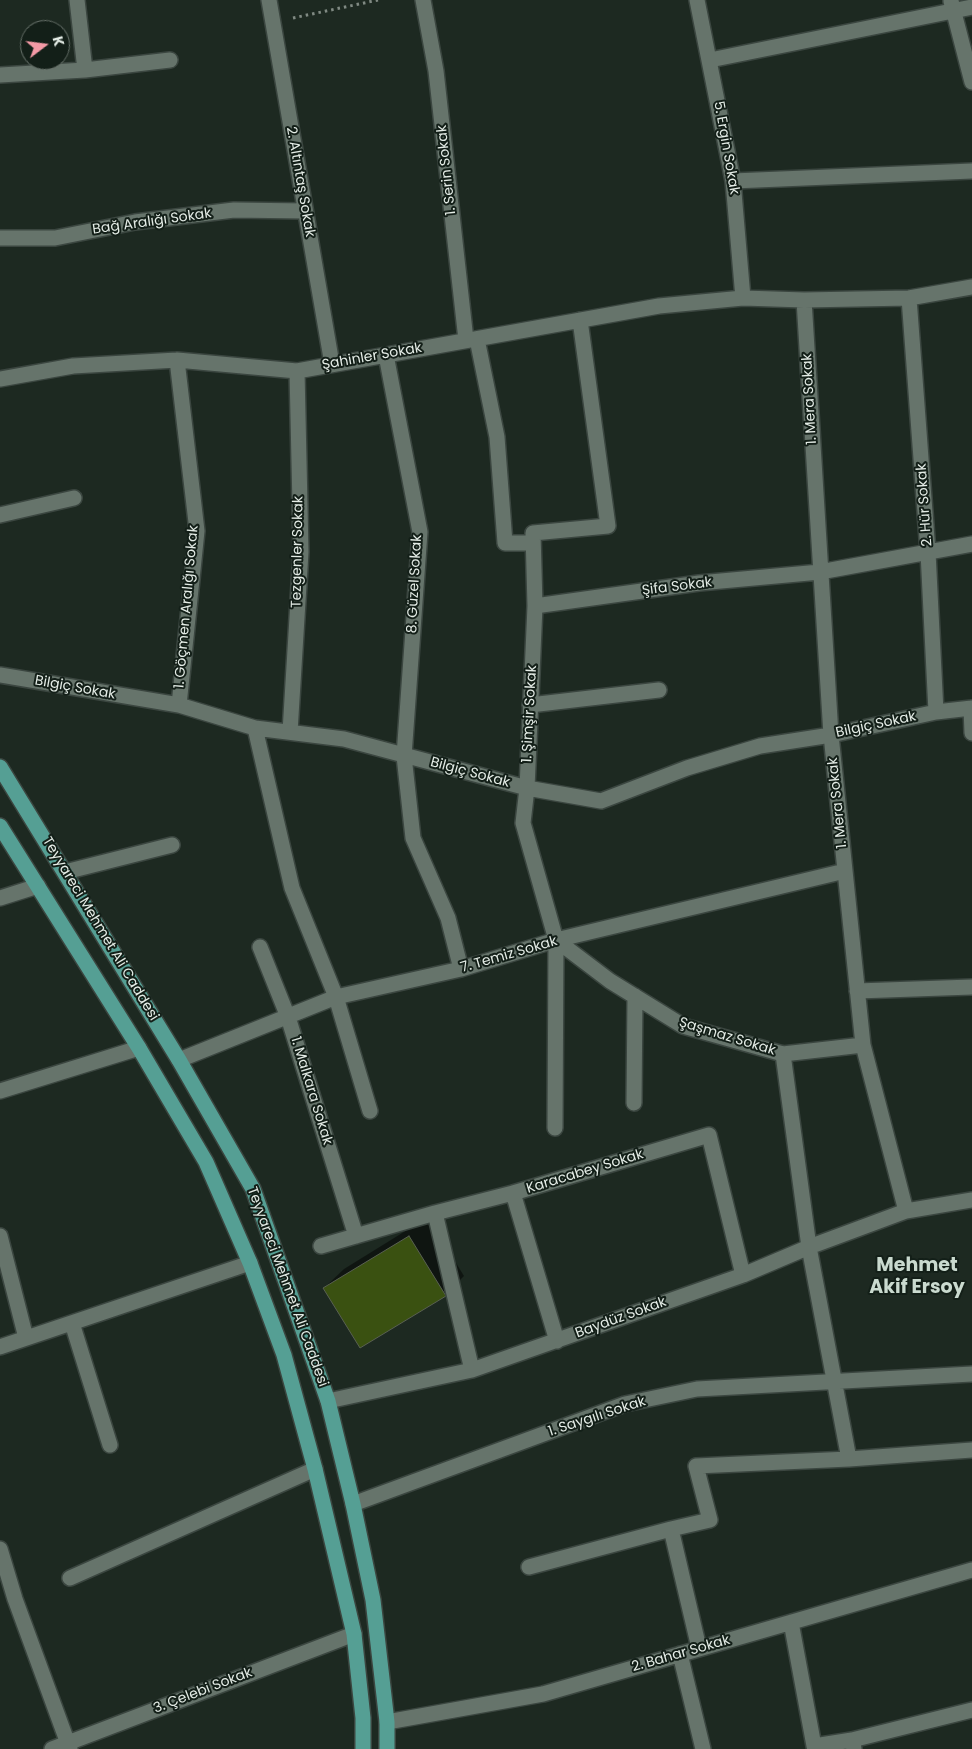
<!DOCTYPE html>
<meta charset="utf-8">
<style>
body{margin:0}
#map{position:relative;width:972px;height:1749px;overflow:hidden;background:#1d2921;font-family:Poppins,sans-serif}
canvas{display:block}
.north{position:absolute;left:20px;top:20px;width:50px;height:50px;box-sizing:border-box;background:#131f18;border:1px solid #67716a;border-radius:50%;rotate:75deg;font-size:14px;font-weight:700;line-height:20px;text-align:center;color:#e4ece6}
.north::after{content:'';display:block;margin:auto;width:18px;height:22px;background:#f49aa6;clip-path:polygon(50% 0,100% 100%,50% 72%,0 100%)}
</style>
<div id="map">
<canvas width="972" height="1749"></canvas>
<div class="north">K</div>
</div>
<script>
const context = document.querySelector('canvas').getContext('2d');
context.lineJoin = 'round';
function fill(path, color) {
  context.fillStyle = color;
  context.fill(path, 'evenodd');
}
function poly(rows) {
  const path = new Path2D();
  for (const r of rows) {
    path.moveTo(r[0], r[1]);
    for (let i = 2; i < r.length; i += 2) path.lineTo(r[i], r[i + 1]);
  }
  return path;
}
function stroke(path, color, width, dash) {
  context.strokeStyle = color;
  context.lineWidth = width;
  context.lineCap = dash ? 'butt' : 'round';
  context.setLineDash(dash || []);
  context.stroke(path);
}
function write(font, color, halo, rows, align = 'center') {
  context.font = font + ' Poppins,sans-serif';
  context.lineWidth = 4;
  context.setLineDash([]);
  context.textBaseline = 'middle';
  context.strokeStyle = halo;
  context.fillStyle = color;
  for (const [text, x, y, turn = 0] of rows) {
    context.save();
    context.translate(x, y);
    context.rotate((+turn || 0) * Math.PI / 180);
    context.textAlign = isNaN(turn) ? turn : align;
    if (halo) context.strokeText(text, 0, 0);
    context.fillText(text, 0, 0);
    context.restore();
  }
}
fill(poly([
 [428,1217,464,1276,445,1295,324,1288,344,1269]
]), '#0007');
const building = poly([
 [409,1236,446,1296,360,1348,323,1288,409,1236]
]);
fill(building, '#3a5111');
stroke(building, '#596052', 1);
const street = poly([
 [77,0,85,70],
 [269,0,332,364],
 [423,0,436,71,466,340],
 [697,0,733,181,743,298],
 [951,1,972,82],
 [710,60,972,7],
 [0,75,85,70,170,60],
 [733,181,972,171],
 [0,238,55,238,135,222,234,210,305,211],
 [909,298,928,552,936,712],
 [804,300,831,735,863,1045,906,1211],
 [477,339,497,437,505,543,533,543],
 [386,355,420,532,404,756,413,838,448,918,461,969],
 [177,360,197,531,179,705],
 [0,379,73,366,177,360,297,371,659,306,743,298,804,300,909,298,972,287],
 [0,515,74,498],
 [535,606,699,583,820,572,972,544],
 [0,675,179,705,255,728,344,739,527,788,601,801,687,768,760,746,831,735,936,712,972,708],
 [530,705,659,690],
 [971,708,972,733],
 [255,728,292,888,336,997,370,1111],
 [290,732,301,552,297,371],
 [65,872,172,845],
 [0,898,38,886],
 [556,940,610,981,683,1026,783,1054,863,1045],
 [260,947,288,1017,356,1236],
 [857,991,972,987],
 [783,1054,809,1247,849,1459],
 [179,1060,336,997,461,969,556,940,845,871],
 [0,1091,139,1048],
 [634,1103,635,996],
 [555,1128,556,940,523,823,527,788,535,606,533,533,608,526,580,320],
 [513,1193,557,1341],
 [435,1213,472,1370],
 [0,1236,26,1338],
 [321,1246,435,1213,513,1193,709,1135,743,1275],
 [72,1323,110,1445],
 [0,1347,250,1263],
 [328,1401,472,1370,743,1275,809,1247,906,1211,972,1200],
 [353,1504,625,1404,697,1389,972,1374],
 [671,1529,699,1648],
 [0,1549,15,1599,70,1749],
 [529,1567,671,1529,710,1520,696,1466,849,1459,972,1450],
 [70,1578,315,1469],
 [791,1622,814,1746,852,1740,854,1749],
 [680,1654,703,1749],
 [387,1722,543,1694,972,1570],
 [852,1740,972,1710],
 [52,1749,354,1634]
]);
const primary = poly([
 [0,767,179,1060,253,1189,328,1401,353,1504,373,1600,387,1722,387,1749],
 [0,826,139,1048,206,1162,250,1263,284,1355,315,1469,354,1634,363,1718,363,1749]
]);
stroke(street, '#3b4640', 18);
stroke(primary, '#3b4640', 18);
stroke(poly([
 [293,18,378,0]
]), '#808a83', 3, [2.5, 4]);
stroke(street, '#66746b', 15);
stroke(primary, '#559f94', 15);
write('14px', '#e4ece6', '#131f18', [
 ["5. Ergin Sokak",726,148,80],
 ["1. Serin Sokak",447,170,-96],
 ["2. Altıntaş Sokak",300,182,80],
 ["Bağ Aralığı Sokak",152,222,-8],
 ["Şahinler Sokak",372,357,-10],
 ["1. Mera Sokak",810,399,-93],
 ["2. Hür Sokak",925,505,-94],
 ["Tezgenler Sokak",298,552,-89],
 ["8. Güzel Sokak",415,584,-87],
 ["Şifa Sokak",677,587,-7],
 ["1. Göçmen Aralığı Sokak",187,607,-85],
 ["Bilgiç Sokak",75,688,10],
 ["1. Şimşir Sokak",530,714,-87],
 ["Bilgiç Sokak",876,725,-12],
 ["Bilgiç Sokak",470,773,15],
 ["1. Mera Sokak",838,803,-96],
 ["Teyyareci Mehmet Ali Caddesi",100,929,59],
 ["7. Temiz Sokak",509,955,-16],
 ["Şaşmaz Sokak",727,1037,17],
 ["1. Malkara Sokak",311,1091,73],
 ["Karacabey Sokak",585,1172,-17],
 ["Teyyareci Mehmet Ali Caddesi",287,1287,70],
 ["Baydüz Sokak",621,1318,-20],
 ["1. Saygılı Sokak",597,1417,-18],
 ["2. Bahar Sokak",681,1654,-16],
 ["3. Çelebi Sokak",203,1691,-21]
]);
write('bold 19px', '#cadacf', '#131f18', [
 ["Mehmet",917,1266],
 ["Akif Ersoy",917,1288]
]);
</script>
